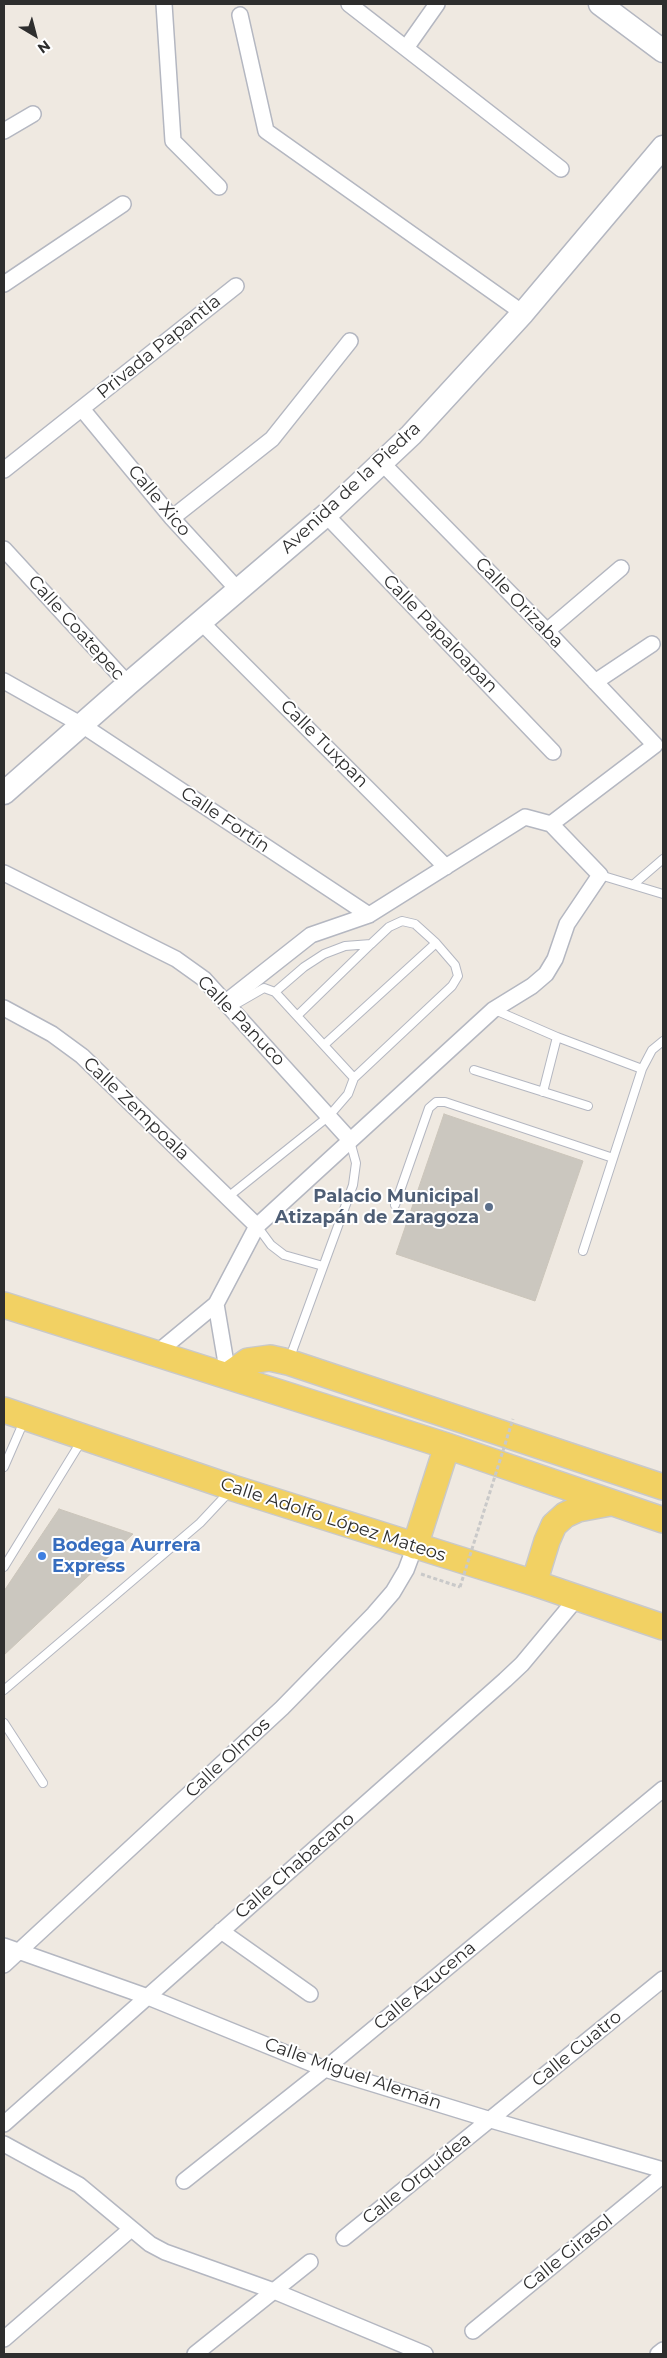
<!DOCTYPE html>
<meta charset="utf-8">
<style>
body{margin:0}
#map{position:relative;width:667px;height:2358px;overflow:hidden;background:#efe9e1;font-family:Montserrat,sans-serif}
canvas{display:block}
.frame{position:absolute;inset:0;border:5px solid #2e2e2e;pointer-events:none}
.north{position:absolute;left:10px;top:10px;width:50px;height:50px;-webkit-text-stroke:4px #fff;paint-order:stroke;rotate:143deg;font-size:14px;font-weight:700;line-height:20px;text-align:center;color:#2e2e2e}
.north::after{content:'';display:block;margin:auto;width:18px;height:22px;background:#2e2e2e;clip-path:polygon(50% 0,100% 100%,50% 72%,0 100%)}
</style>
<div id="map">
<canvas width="667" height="2358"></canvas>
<div class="frame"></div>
<div class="north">N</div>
</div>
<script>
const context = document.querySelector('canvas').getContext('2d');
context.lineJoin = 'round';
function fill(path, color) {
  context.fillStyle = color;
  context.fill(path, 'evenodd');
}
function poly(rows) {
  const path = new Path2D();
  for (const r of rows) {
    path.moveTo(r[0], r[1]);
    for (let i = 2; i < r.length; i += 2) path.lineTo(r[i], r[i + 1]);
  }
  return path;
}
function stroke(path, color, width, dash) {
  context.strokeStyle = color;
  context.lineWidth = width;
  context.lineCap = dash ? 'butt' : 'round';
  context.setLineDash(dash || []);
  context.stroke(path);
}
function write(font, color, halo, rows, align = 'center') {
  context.font = font + ' Montserrat,sans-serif';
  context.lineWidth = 4;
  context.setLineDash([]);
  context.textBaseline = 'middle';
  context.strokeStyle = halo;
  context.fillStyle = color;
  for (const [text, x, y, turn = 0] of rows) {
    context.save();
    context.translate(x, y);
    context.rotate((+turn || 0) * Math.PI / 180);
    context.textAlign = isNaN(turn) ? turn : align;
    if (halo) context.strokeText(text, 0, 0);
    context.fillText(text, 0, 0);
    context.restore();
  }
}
const building = poly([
 [444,1114,583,1161,535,1301,396,1254,444,1114],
 [59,1509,133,1534,4,1655,4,1591,59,1509]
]);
fill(building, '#cbc7bf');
stroke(building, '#cbc5ba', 1);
const lane = poly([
 [600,875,663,894],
 [634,884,663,859],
 [275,992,297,1016],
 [495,1010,557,1037,642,1069],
 [324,1045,436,943],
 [474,1070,588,1106],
 [354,1078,297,1016,371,944],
 [543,1092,557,1037],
 [228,1197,329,1116,348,1094,354,1078,452,986,458,976,455,965,436,943,415,924,402,921,389,927,371,944,345,946,324,954,304,967,275,992,264,988,231,1007],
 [395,1205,429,1108,436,1102,445,1102,613,1158],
 [257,1226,271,1245,284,1255,323,1266],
 [583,1251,642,1069,652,1050,663,1041],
 [289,1360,353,1185,356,1163,350,1141],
 [4,1467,24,1421],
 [4,1567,82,1440],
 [4,1690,200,1523,230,1491],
 [4,1723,43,1783]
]);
const street = poly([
 [164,4,173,141,219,187],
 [349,4,561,169],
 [240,15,266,131,523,313],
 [406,48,437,4],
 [4,131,33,114],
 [4,284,123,204],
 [82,409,172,518,238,590],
 [382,463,547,631,655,745,551,824],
 [4,470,236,286],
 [326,515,553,752],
 [172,518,272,439,350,341],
 [4,549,128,684],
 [201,622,446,867],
 [547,631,621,568],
 [4,681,82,725,369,915],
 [595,682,652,644],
 [4,873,176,959,204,979,350,1140],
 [4,1008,52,1034,82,1056,257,1226],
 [216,1304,228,1375],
 [158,1352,216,1304,257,1226,493,1010,532,986,546,974,555,959,567,924,600,875,551,824,525,817,369,915,311,935,226,1002],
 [221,1931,310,1994],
 [4,1946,148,1997,325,2069,491,2120,663,2170],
 [4,1965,282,1708,374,1614,393,1592,406,1570,415,1546],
 [4,2124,505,1680,522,1664,577,1598],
 [4,2144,79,2185,150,2244,165,2252,274,2291,425,2354],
 [184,2181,325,2069,663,1789],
 [344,2238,663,1979],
 [473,2331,663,2175],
 [4,2339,131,2229],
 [195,2354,310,2262],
 [658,2354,663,2350]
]);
const secondary = poly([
 [600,4,663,51],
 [4,793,128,684,326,515,411,435,523,313,663,147]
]);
const primary = poly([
 [4,1305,447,1446,663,1520],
 [228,1375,248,1361,270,1358,288,1362,663,1487],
 [4,1410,233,1488,534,1583,663,1627],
 [415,1546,447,1446],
 [534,1583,547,1541,554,1525,565,1515,578,1509,610,1503]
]);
stroke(lane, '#b4b7c1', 10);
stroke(street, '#b4b7c1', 18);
stroke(secondary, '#b4b7c1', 25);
stroke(primary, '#c9c9c9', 28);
stroke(poly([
 [421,1574,460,1587]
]), '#c9c9c9', 3, [4, 2.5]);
stroke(lane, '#fff', 8);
stroke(street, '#fff', 15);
stroke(secondary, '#fff', 22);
stroke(primary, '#f2d163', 25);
stroke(poly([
 [460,1587,513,1419]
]), '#c9c9c9', 3, [4, 2.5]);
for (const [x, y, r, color] of [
 [489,1207,5,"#5c6f8a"],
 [42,1556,5,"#3f7fe0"]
]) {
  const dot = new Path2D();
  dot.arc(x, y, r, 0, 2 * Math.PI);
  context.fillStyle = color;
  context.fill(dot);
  stroke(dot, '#fff', 2);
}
write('18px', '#2e2e2e', '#fff', [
 ["Privada Papantla",159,347,-39],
 ["Avenida de la Piedra",351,488,-43],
 ["Calle Xico",159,501,50],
 ["Calle Orizaba",519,603,46],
 ["Calle Coatepec",76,628,48],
 ["Calle Papaloapan",440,634,46],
 ["Calle Tuxpan",324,744,45],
 ["Calle Fortín",225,820,34],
 ["Calle Panuco",241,1021,46],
 ["Calle Zempoala",136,1109,44],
 ["Calle Adolfo López Mateos",333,1520,18],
 ["Calle Olmos",228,1758,-43],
 ["Calle Chabacano",295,1866,-41],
 ["Calle Azucena",425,1986,-40],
 ["Calle Cuatro",577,2049,-39],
 ["Calle Miguel Alemán",353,2074,19],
 ["Calle Orquídea",417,2179,-39],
 ["Calle Girasol",568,2253,-39]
]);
write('bold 18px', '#4e5e75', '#fff', [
 ["Palacio Municipal",479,1197],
 ["Atizapán de Zaragoza",479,1218]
], 'right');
write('bold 18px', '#366cbe', '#fff', [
 ["Bodega Aurrera",52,1546],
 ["Express",52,1567]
], 'left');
</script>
